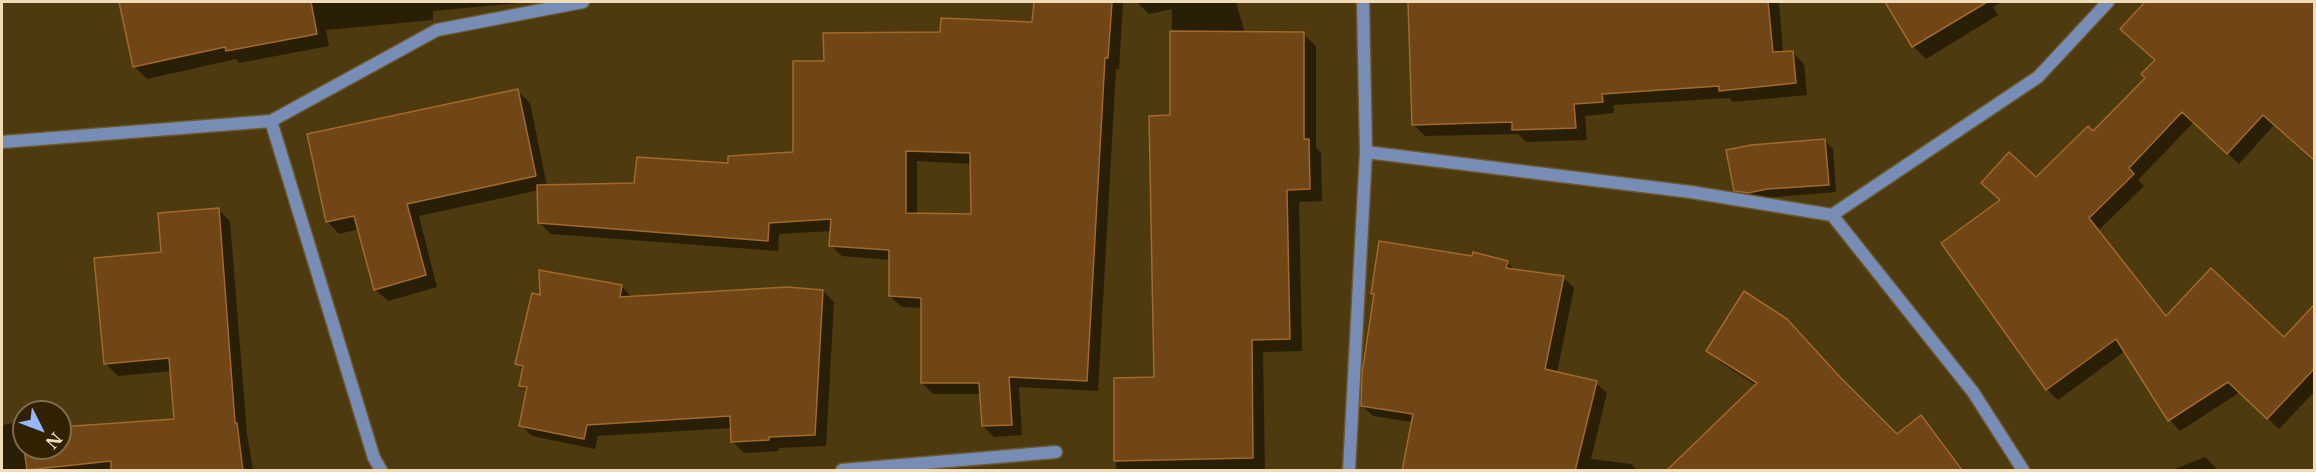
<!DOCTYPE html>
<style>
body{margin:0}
#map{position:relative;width:2316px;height:472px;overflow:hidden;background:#4d3a0e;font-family:"Libre Baskerville",serif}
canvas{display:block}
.frame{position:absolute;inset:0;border:3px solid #f0ddb7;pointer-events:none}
.north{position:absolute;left:12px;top:400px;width:60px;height:60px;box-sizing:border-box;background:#302100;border:2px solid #7d6c49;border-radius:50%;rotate:132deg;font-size:16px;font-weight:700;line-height:24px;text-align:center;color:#f0ddb7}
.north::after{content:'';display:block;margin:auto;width:21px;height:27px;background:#94b7fd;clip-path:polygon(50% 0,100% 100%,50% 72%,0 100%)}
</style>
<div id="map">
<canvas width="2316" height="472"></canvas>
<div class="frame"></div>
<div class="north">N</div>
</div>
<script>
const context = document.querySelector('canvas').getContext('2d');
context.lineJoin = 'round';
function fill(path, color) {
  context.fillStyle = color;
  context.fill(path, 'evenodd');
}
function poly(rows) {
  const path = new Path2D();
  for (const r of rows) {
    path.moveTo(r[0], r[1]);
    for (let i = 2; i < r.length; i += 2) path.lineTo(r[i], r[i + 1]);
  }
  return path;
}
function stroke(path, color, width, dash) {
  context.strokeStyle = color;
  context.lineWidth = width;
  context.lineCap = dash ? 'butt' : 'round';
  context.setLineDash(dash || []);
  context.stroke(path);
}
fill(poly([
 [120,2,529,2,433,11,433,20,326,30,329,46,239,63,236,59,147,79,134,66],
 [1035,2,1123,2,1119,69,1116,69,1098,391,1019,387,1022,435,994,437,983,426,982,394,933,394,922,383,923,308,902,307,890,296,891,260,842,256,831,245,832,231,779,234,778,251,551,234,540,223,539,190,419,216,437,287,388,301,375,289,359,229,339,234,327,221,518,91,530,103,547,186,636,184,795,153,825,62,942,34,1034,24],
 [917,161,971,164,972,215,917,215],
 [1137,2,1236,2,1245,33,1303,34,1316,46,1316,147,1321,153,1322,201,1299,202,1302,351,1263,352,1265,470,1116,470,1115,380,1155,379,1171,116,1172,9,1149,14],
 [1409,2,1779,2,1783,53,1792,52,1804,64,1807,95,1733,102,1729,98,1614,105,1614,113,1585,116,1587,140,1526,142,1518,134,1425,136,1413,124],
 [1886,2,2001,2,1993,7,1998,15,1926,59,1913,46],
 [2147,2,2314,2,2314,160,2274,125,2239,164,2194,122,2138,180,2144,186,2099,230,2168,317,2284,340,2314,307,2314,392,2279,429,2240,392,2180,431,2170,420,2125,351,2058,400,2047,389,2002,201,2036,179,2093,134,2147,78,2156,60,2122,29],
 [1825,141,1833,149,1836,192,1776,197,1757,201,1744,198,1735,190],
 [218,209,230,221,247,434,253,470,2,470,2,425,15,423,24,432,24,448,60,448,60,428,176,420,172,371,118,376,106,364,162,253],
 [1507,262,1516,271,1563,277,1574,288,1557,373,1596,383,1607,393,1591,459,1631,464,1637,470,1403,470,1413,422,1373,416,1362,405,1375,296,1372,293],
 [622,287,633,298,823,291,834,302,826,446,779,448,779,451,744,453,732,441,732,428,598,436,595,449,532,436,521,425,528,392,521,385,524,370,517,364,542,297],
 [1708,351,1851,390,1897,436,1921,417,1932,428,1964,470,1694,470,1757,386,1720,362],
 [2205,457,2218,470,2172,470]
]), '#0007');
const building = poly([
 [119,2,311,2,317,34,226,51,225,47,133,67,119,2],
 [1034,2,1112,2,1108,58,1105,58,1087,381,1009,377,1012,425,982,426,979,383,921,383,921,298,889,296,889,250,829,246,831,219,769,223,768,241,538,223,537,185,634,183,637,157,728,163,728,156,793,152,793,61,824,61,823,33,940,32,941,18,1032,22,1034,2],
 [906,151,970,153,971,214,906,213,906,151],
 [1408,2,1768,2,1773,52,1793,51,1796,83,1719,91,1719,86,1602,94,1603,102,1574,104,1576,128,1512,130,1512,122,1412,125,1408,2],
 [1885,2,1987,2,1912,47,1885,2],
 [2145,2,2314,2,2314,160,2263,115,2227,154,2182,112,2129,168,2134,174,2089,218,2166,316,2211,268,2284,337,2314,305,2314,369,2267,419,2228,382,2168,421,2116,339,2046,390,1941,243,2000,200,1981,183,2009,152,2036,177,2088,126,2093,131,2145,78,2141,74,2155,60,2120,29,2145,2],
 [1170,31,1304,32,1304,139,1309,139,1310,189,1287,190,1290,339,1252,340,1253,458,1114,461,1114,378,1154,377,1149,116,1170,115,1170,31],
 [518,89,536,176,407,204,426,275,374,290,354,216,326,222,307,134,518,89],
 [1825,139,1829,185,1767,189,1748,193,1734,191,1726,150,1751,145,1825,139],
 [219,208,235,423,237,423,243,471,111,471,111,461,27,470,24,448,60,448,60,427,174,419,169,358,104,364,94,258,161,252,158,213,219,208],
 [1379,241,1472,256,1473,252,1508,261,1506,268,1564,276,1545,369,1597,381,1575,471,1402,471,1413,414,1361,406,1362,374,1374,294,1371,294,1379,241],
 [539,270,622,285,620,297,787,287,823,290,815,435,769,437,769,440,731,442,730,416,587,425,584,439,519,426,527,387,519,386,523,366,515,364,532,293,540,295,539,270],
 [1744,291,1787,319,1840,377,1897,434,1921,415,1963,471,1666,471,1757,383,1706,351,1744,291]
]);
fill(building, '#714617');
stroke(building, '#a4692a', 1.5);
const minor = poly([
 [271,121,374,458,381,470],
 [2,142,271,121,437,30,583,2],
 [1366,152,1691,192,1832,215,1973,392,2023,470],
 [1832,215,2038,77,2108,2],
 [842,470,1056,452],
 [1349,470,1366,152,1363,2]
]);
stroke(minor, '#6a572c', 15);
stroke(minor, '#788db5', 12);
</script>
